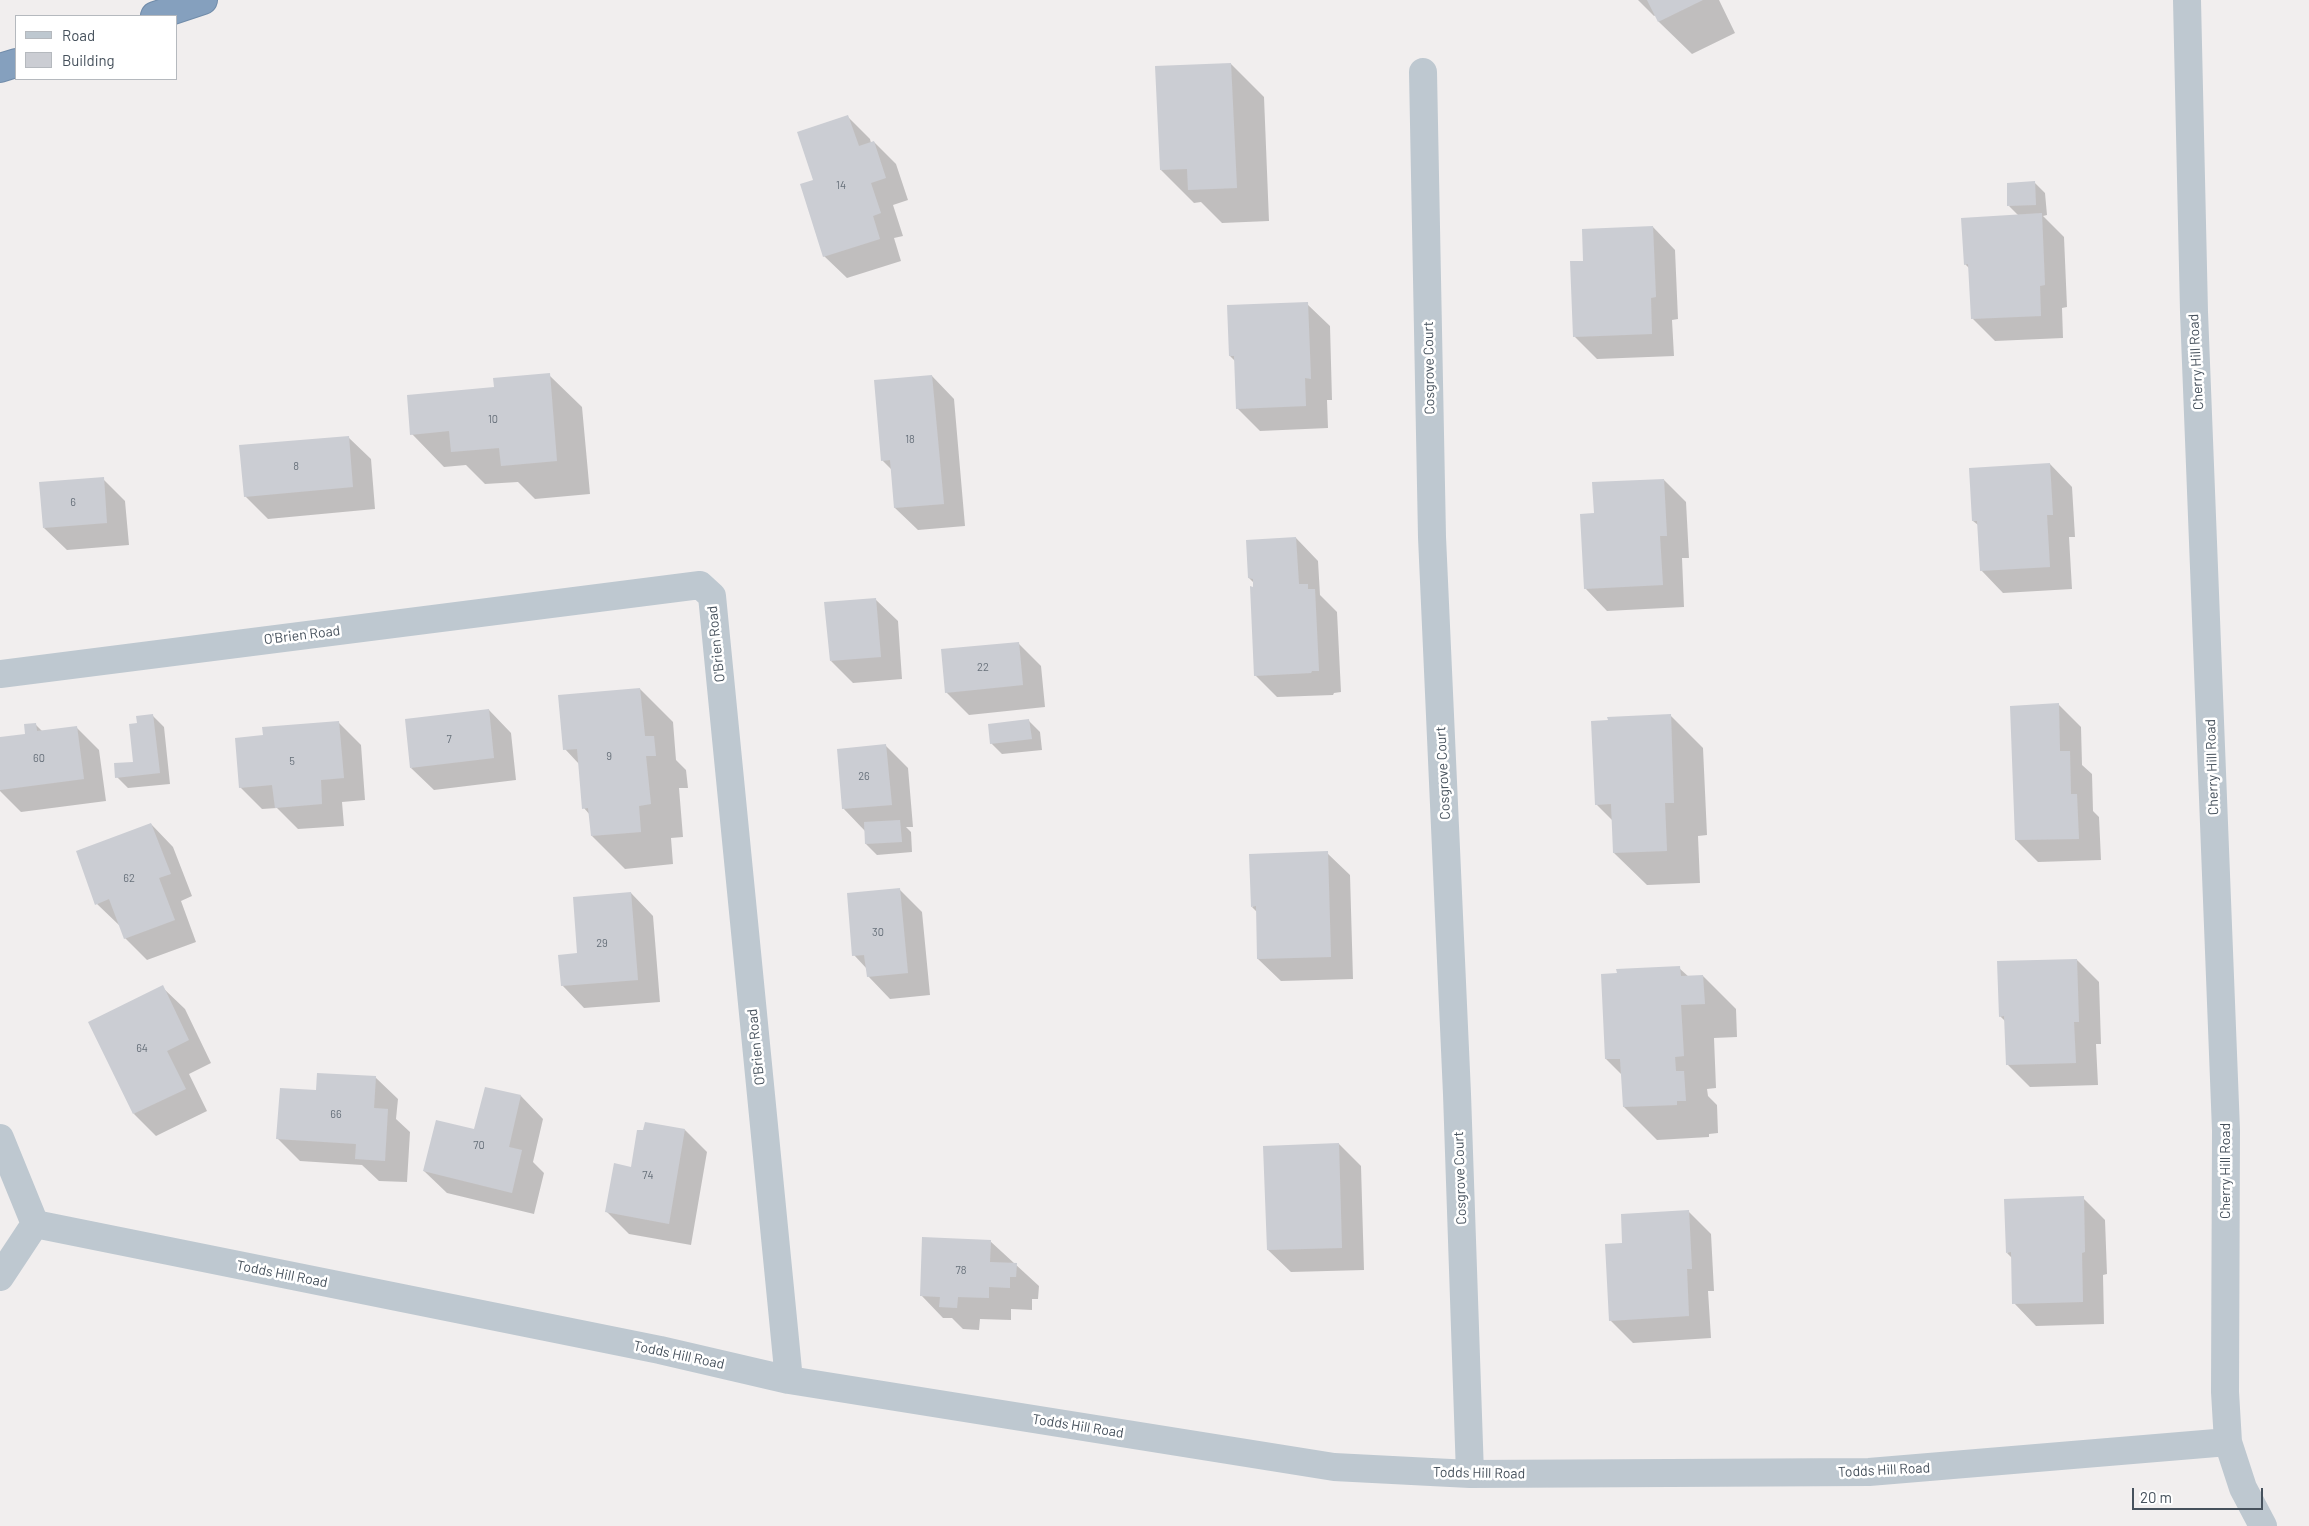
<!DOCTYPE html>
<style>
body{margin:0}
#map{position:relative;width:2309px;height:1526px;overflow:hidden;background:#f1eeee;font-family:Barlow,sans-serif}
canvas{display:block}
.legend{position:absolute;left:15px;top:15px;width:162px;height:65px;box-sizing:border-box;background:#fff;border:1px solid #b5b9be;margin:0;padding:6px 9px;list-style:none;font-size:15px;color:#46515c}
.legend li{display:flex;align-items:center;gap:10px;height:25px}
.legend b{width:25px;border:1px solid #b5b9be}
.scale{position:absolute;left:2132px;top:1488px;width:131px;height:22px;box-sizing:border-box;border:2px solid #46515c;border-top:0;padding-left:6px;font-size:15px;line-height:18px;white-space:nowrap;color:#46515c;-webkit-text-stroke:4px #fff;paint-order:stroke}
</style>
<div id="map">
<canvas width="2309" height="1526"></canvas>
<ul class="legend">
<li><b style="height:6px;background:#bec8d0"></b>Road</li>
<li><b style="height:14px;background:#cbcdd3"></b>Building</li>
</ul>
<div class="scale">20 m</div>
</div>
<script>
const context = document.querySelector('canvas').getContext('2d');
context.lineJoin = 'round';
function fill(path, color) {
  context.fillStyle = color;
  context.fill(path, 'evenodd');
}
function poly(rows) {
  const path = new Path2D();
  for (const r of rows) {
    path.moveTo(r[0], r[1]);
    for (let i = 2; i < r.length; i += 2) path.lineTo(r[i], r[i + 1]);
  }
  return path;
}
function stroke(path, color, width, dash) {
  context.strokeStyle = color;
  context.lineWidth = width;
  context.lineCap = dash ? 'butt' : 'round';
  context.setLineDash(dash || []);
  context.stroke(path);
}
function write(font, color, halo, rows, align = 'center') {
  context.font = font + ' Barlow,sans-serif';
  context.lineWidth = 5;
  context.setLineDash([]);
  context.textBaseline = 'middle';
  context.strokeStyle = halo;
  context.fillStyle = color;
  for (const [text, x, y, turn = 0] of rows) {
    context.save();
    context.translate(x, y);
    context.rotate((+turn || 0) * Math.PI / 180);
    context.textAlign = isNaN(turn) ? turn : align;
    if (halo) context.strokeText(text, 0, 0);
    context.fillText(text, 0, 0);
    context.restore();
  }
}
fill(poly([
 [1638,0,1719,0,1735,33,1692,54,1659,22,1656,15,1654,16],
 [1231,64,1264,97,1269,221,1222,223,1201,202,1194,203,1161,170],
 [848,117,870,139,871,143,874,142,896,164,908,200,893,205,903,236,894,238,901,261,847,278,824,256,815,181],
 [2034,182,2045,193,2047,215,2043,216,2064,237,2067,307,2062,308,2063,338,1995,341,1973,319,1970,269,1965,264,2019,216,2009,206],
 [1653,227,1675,250,1678,319,1672,320,1674,356,1597,359,1574,336,1585,262],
 [1307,304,1330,326,1332,400,1327,400,1328,428,1260,431,1237,408,1235,361,1230,356],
 [549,375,582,407,590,494,535,499,518,482,485,484,466,465,444,467,412,434,495,388],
 [932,376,954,399,965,526,918,530,895,508,892,470,882,460],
 [348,437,371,459,375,509,268,519,245,496],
 [2050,464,2072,487,2075,537,2069,537,2072,589,2003,593,1981,570,1978,525,1973,521],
 [103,479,125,501,129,545,67,550,44,528],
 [1664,480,1686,502,1689,558,1682,558,1684,607,1607,611,1585,588,1595,514],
 [1296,538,1318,561,1320,595,1337,612,1341,692,1334,693,1333,695,1277,697,1255,675,1254,583,1249,578],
 [875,599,898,621,902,679,853,683,831,661],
 [1018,643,1041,666,1045,707,969,715,946,692],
 [640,689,673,722,676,760,686,770,688,788,679,788,683,837,671,838,673,864,625,869,592,836,590,815,584,808,579,764,565,749],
 [2059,705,2081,727,2082,765,2092,774,2093,811,2099,817,2101,860,2038,862,2016,840],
 [489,710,511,733,516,780,434,790,411,768],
 [1670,715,1703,748,1707,835,1698,836,1700,883,1647,885,1614,853,1613,821,1596,804],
 [153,716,164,727,170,784,128,788,117,777,134,763,138,724],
 [1029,721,1040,732,1042,750,1002,754,991,743],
 [338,722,361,745,365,800,342,802,344,826,298,829,277,808,262,809,240,787,264,737],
 [35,724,43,732,77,728,99,750,106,801,21,812,0,791,0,739,26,735],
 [886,746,908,768,913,827,906,827,911,832,912,852,877,855,866,844,865,831,843,808],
 [151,824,173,847,192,896,181,901,196,942,147,960,125,938,120,926,97,904],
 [1327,853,1350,875,1353,979,1281,981,1258,959,1257,912,1252,907],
 [900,890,922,912,930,995,890,999,868,976,867,969,854,955],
 [631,893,653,916,660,1002,584,1008,562,985,578,954],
 [2077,960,2099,982,2101,1044,2096,1044,2098,1085,2030,1087,2008,1065,2006,1022,2000,1016],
 [1679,968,1689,977,1703,976,1736,1009,1737,1037,1714,1038,1716,1088,1707,1089,1708,1096,1717,1105,1718,1133,1709,1134,1709,1137,1657,1140,1624,1107,1622,1075,1606,1059],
 [162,987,185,1009,211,1063,189,1074,207,1111,156,1136,134,1114],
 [375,1077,398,1099,396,1119,410,1132,407,1182,379,1181,362,1165,300,1161,278,1139,317,1092],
 [486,1088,521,1096,543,1119,533,1162,544,1173,534,1214,447,1193,424,1171,475,1131],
 [646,1123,685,1130,707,1152,691,1245,629,1234,607,1212,632,1168],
 [1339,1144,1361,1166,1364,1270,1291,1272,1268,1250],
 [2083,1198,2105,1220,2107,1274,2103,1275,2104,1324,2036,1326,2014,1303,2012,1258,2007,1253],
 [1689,1212,1711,1234,1714,1291,1708,1291,1711,1338,1633,1343,1610,1320,1624,1244],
 [990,1241,1039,1286,1038,1299,1032,1299,1032,1310,1011,1309,1011,1320,980,1319,979,1330,963,1329,952,1318,943,1318,921,1295]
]), '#0003');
fill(poly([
 [1647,0,1703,0,1658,22],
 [1231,63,1237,188,1188,190,1187,169,1160,170,1155,66],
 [848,115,859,146,874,141,886,178,871,183,881,213,873,216,880,239,823,257,800,184,813,180,797,132],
 [2035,181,2036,205,2007,206,2007,183],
 [2042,213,2045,285,2040,286,2041,316,1971,319,1968,264,1964,265,1961,218],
 [1653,226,1656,297,1651,298,1652,334,1573,337,1570,261,1583,261,1582,229],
 [1308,302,1311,379,1305,378,1306,406,1236,409,1234,356,1229,356,1227,305],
 [550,373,557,461,501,466,499,448,451,452,449,431,410,435,407,395,494,387,493,378],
 [932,375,944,504,894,508,890,460,881,461,874,380],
 [349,436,353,487,244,497,239,445],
 [2050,463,2053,515,2047,515,2050,567,1980,571,1977,521,1972,521,1969,468],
 [104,477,107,523,43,528,39,482],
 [1664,479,1667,536,1660,536,1663,585,1584,589,1580,514,1594,513,1592,482],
 [1296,537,1299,584,1308,584,1308,589,1315,589,1319,671,1312,671,1311,673,1254,676,1250,586,1253,587,1253,579,1248,578,1246,540],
 [876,598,881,657,830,661,824,602],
 [1019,642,1023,685,945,693,941,649],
 [640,688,645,736,654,736,656,756,646,756,651,804,639,806,641,832,591,836,588,808,582,809,577,749,563,750,558,695],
 [2059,703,2060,751,2070,751,2071,794,2077,794,2079,839,2015,840,2010,706],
 [489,709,494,758,410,768,405,719],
 [153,714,160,773,115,778,114,763,133,762,129,724,137,723,136,716],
 [1671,714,1674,803,1665,803,1667,851,1613,853,1611,804,1595,805,1591,721,1608,720,1607,717],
 [1029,719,1032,739,990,744,988,724],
 [339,721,344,778,321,780,322,804,275,808,272,785,239,788,235,738,263,735,262,727],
 [36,723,37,731,77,726,84,779,0,790,0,737,25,734,24,724],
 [886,744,892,805,842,809,837,749],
 [900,820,902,842,865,844,864,822],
 [151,823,171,874,159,878,175,920,124,939,109,899,95,905,76,851],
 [1328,851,1331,957,1257,959,1256,906,1251,907,1249,854],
 [900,888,908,973,867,977,864,955,852,956,847,893],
 [631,892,638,980,561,986,558,955,577,953,573,897],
 [2077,959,2079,1022,2074,1022,2076,1063,2006,1065,2004,1016,1999,1017,1997,961],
 [1680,966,1681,976,1703,975,1705,1004,1681,1005,1684,1056,1675,1057,1676,1071,1684,1071,1686,1101,1677,1101,1677,1105,1623,1107,1620,1059,1605,1059,1601,974,1617,973,1616,969],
 [163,985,189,1040,167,1051,186,1089,133,1114,88,1022],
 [317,1073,376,1076,374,1108,388,1109,385,1161,355,1159,356,1144,276,1139,280,1088,316,1090],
 [485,1087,521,1095,509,1147,522,1150,512,1193,423,1171,436,1120,474,1129],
 [645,1122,685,1129,669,1224,605,1212,614,1163,631,1167,637,1130,643,1130],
 [1339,1143,1342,1248,1267,1250,1263,1146],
 [2084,1196,2085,1252,2082,1253,2083,1302,2012,1304,2011,1252,2006,1253,2004,1199],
 [1689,1210,1692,1269,1687,1269,1689,1316,1609,1321,1605,1244,1622,1243,1621,1214],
 [922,1237,991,1240,990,1262,1017,1263,1016,1277,1010,1277,1010,1288,989,1287,989,1298,958,1297,957,1308,939,1307,940,1297,920,1296]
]), '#cbcdd3');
const highway = poly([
 [155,16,203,0],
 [0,68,16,63]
]);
stroke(highway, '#708ba9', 30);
stroke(poly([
 [2187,0,2194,312,2226,1130,2225,1392,2228,1442,2243,1488,2263,1526],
 [1423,72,1432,537,1457,1094,1470,1474],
 [0,674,700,585,712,596,789,1380],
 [0,1138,35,1224],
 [35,1224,660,1350,789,1380,1334,1467,1470,1474,1869,1472,2228,1442],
 [0,1277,35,1224]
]), '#bec8d0', 28);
stroke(highway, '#85a0be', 28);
write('11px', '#67707a', null, [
 ["14",841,185],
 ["10",493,419],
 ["18",910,439],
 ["8",296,466],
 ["6",73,502],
 ["22",983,667],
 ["7",449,739],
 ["9",609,756],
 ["60",39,758],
 ["5",292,761],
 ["26",864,776],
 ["62",129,878],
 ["30",878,932],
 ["29",602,943],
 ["64",142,1048],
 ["66",336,1114],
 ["70",479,1145],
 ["74",648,1175],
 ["78",961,1270]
]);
write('14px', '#46515c', '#fff', [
 ["Cherry Hill Road",2196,362,-93],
 ["Cosgrove Court",1429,368,-91],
 ["O'Brien Road",302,635,-7],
 ["O'Brien Road",716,644,-96],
 ["Cherry Hill Road",2212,767,-92],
 ["Cosgrove Court",1443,773,-93],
 ["O'Brien Road",756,1047,-96],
 ["Cherry Hill Road",2225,1171,-90],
 ["Cosgrove Court",1460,1178,-92],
 ["Todds Hill Road",282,1274,11],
 ["Todds Hill Road",679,1355,12],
 ["Todds Hill Road",1078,1426,9],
 ["Todds Hill Road",1884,1470,-3],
 ["Todds Hill Road",1479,1473,1]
]);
</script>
